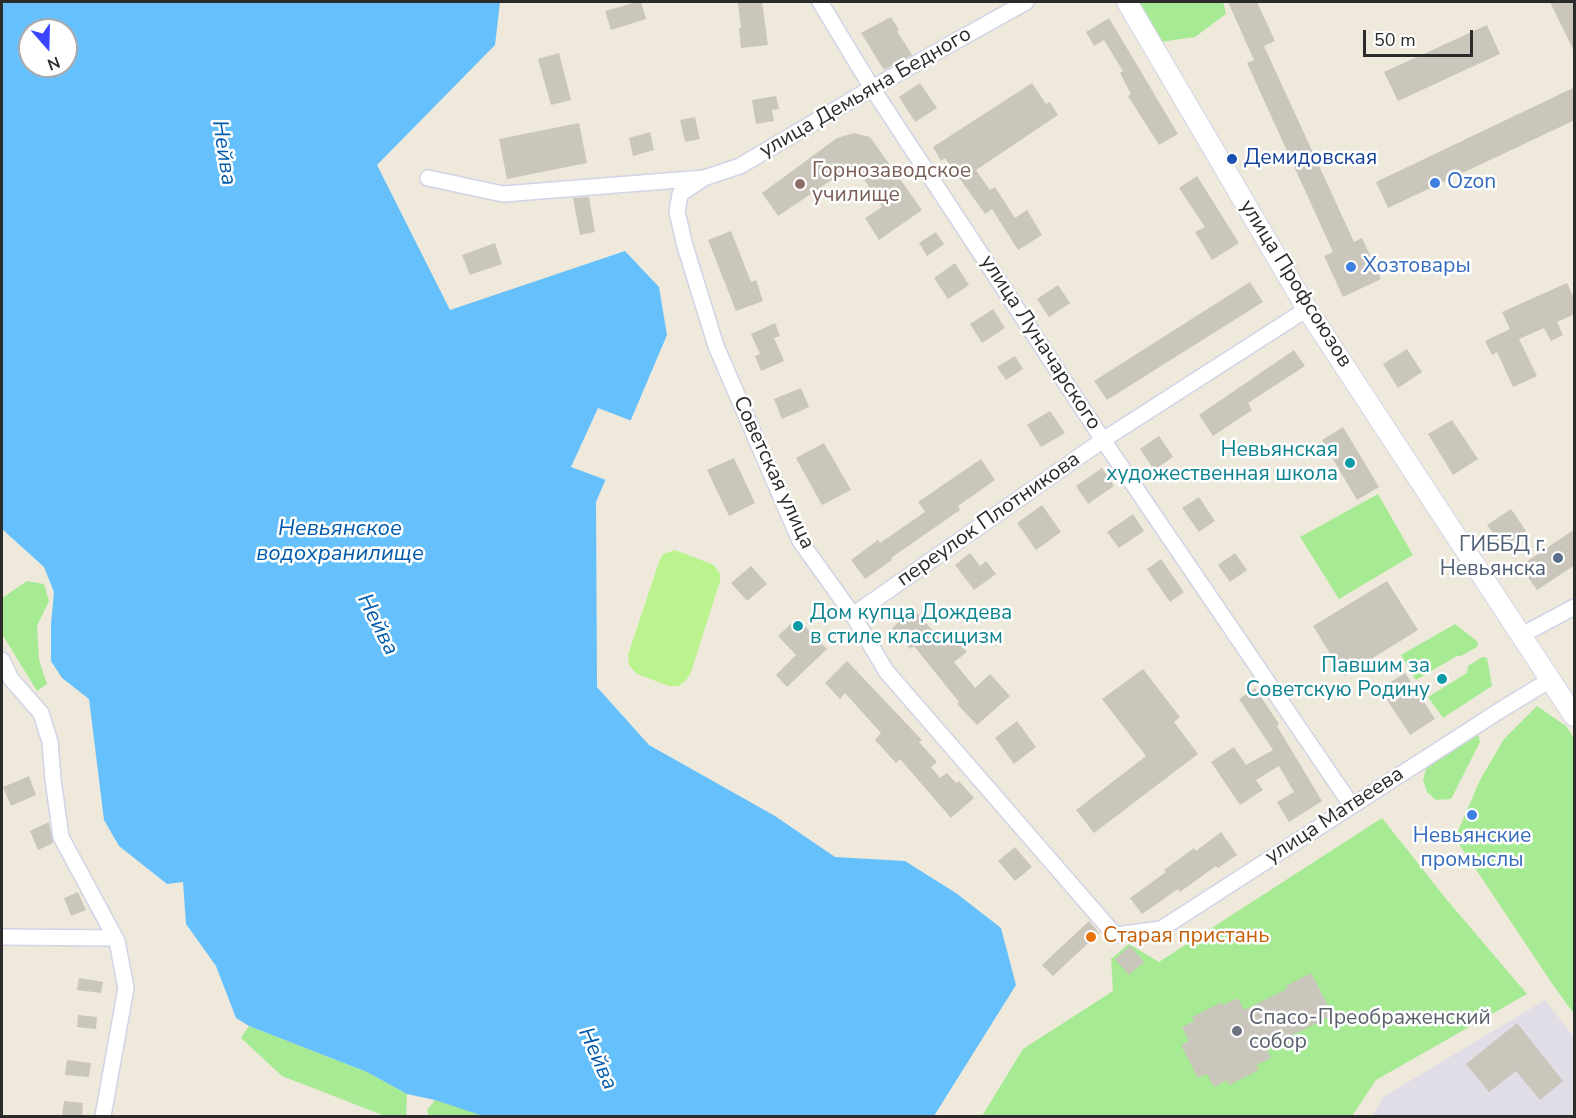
<!DOCTYPE html>
<meta charset="utf-8">
<style>
body{margin:0}
#map{position:relative;width:1576px;height:1118px;overflow:hidden;background:#efe9dc;font-family:"Nunito Sans",sans-serif}
canvas{display:block}
.frame{position:absolute;inset:0;border:3px solid #2b2b2b;pointer-events:none}
.north{position:absolute;left:18px;top:18px;width:60px;height:60px;box-sizing:border-box;background:#fff;border:2px solid #aaa;border-radius:50%;rotate:160deg;font-size:16px;font-weight:700;line-height:24px;text-align:center;color:#2b2b2b}
.north::after{content:'';display:block;margin:auto;width:21px;height:27px;background:#3945ff;clip-path:polygon(50% 0,100% 100%,50% 72%,0 100%)}
.scale{position:absolute;left:1363px;top:30px;width:110px;height:27px;box-sizing:border-box;border:3px solid #2b2b2b;border-top:0;padding-left:8px;font-size:18px;line-height:21px;white-space:nowrap;color:#2b2b2b;-webkit-text-stroke:4px #fff;paint-order:stroke}
</style>
<div id="map">
<canvas width="1576" height="1118"></canvas>
<div class="frame"></div>
<div class="north">N</div>
<div class="scale">50 m</div>
</div>
<script>
const context = document.querySelector('canvas').getContext('2d');
context.lineJoin = 'round';
function fill(path, color) {
  context.fillStyle = color;
  context.fill(path, 'evenodd');
}
function poly(rows) {
  const path = new Path2D();
  for (const r of rows) {
    path.moveTo(r[0], r[1]);
    for (let i = 2; i < r.length; i += 2) path.lineTo(r[i], r[i + 1]);
  }
  return path;
}
function stroke(path, color, width, dash) {
  context.strokeStyle = color;
  context.lineWidth = width;
  context.lineCap = dash ? 'butt' : 'round';
  context.setLineDash(dash || []);
  context.stroke(path);
}
function write(font, color, halo, rows, align = 'center') {
  context.font = font + ' "Nunito Sans",sans-serif';
  context.lineWidth = 5;
  context.setLineDash([]);
  context.textBaseline = 'middle';
  context.strokeStyle = halo;
  context.fillStyle = color;
  for (const [text, x, y, turn = 0] of rows) {
    context.save();
    context.translate(x, y);
    context.rotate((+turn || 0) * Math.PI / 180);
    context.textAlign = isNaN(turn) ? turn : align;
    if (halo) context.strokeText(text, 0, 0);
    context.fillText(text, 0, 0);
    context.restore();
  }
}
fill(poly([
 [1545,1000,1574,1037,1574,1116,1372,1116,1383,1097]
]), '#e1dde6');
fill(poly([
 [1137,2,1223,2,1226,14,1195,37,1160,42],
 [1378,494,1413,555,1339,599,1300,537],
 [27,581,44,584,49,601,37,626,39,660,47,684,37,691,2,634,2,598],
 [1455,624,1478,642,1477,647,1461,656,1457,656,1416,680,1401,655],
 [1482,657,1487,658,1492,686,1443,718,1428,697,1467,673,1468,666],
 [1537,706,1566,726,1574,738,1574,1014,1553,985,1455,838,1480,780,1504,739],
 [1478,735,1480,742,1451,799,1436,800,1427,792,1423,780,1426,769,1444,755],
 [1382,818,1447,900,1527,994,1376,1080,1352,1116,982,1116,1023,1049,1113,991,1111,959,1129,944,1159,962],
 [249,1026,367,1072,407,1094,406,1116,385,1116,282,1076,241,1038],
 [435,1100,467,1110,483,1116,429,1116,427,1110]
]), '#a6ea94');
fill(poly([
 [675,550,714,565,720,574,720,581,691,672,687,679,679,686,669,686,637,674,629,665,628,655,659,562,663,554]
]), '#bbf38e');
fill(poly([
 [2,2,500,2,495,45,377,165,450,310,625,251,659,287,667,335,596,502,597,687,649,745,775,816,835,857,905,861,956,893,1001,928,1016,985,934,1116,483,1116,435,1100,407,1094,367,1072,249,1026,236,1018,216,966,186,924,183,882,167,884,119,846,104,820,89,699,62,678,51,661,51,624,54,592,44,567,2,529],
 [30,30,66,30,66,66,30,66]
]), '#65c0fb');
fill(poly([
 [598,408,632,421,606,480,571,467]
]), '#efe9dc');
fill(poly([
 [637,2,641,2,646,19,611,30,605,11],
 [762,2,768,45,741,48,739,28,741,28,738,3],
 [1228,2,1257,2,1275,41,1264,46,1354,242,1362,238,1381,279,1343,297,1324,256,1333,252,1247,63,1254,60],
 [1550,2,1575,2,1575,53],
 [891,17,899,30,897,31,912,55,884,70,861,33],
 [1109,18,1178,134,1159,145,1128,96,1131,94,1120,73,1123,71,1104,40,1094,46,1086,32],
 [1487,25,1500,54,1398,101,1384,72],
 [559,53,571,100,551,105,538,59],
 [920,83,937,108,915,122,899,97],
 [1032,83,1046,104,1050,102,1058,115,976,170,990,190,995,187,1015,218,1027,210,1042,235,1018,250,992,209,985,214,945,158,941,161,933,147],
 [1575,87,1575,120,1388,208,1376,182],
 [776,96,779,109,772,110,774,121,756,124,752,100],
 [695,117,700,139,685,142,680,120],
 [579,123,587,163,507,179,499,139],
 [650,132,654,150,633,156,629,138],
 [854,133,870,137,922,210,879,240,865,218,882,207,862,176,854,172,845,171,778,216,762,193,837,138],
 [1197,176,1239,243,1212,260,1195,232,1205,227,1179,188],
 [589,197,595,232,580,235,573,198],
 [731,231,751,282,756,280,763,301,736,311,708,240],
 [936,232,944,244,927,256,919,243],
 [495,243,502,264,470,275,462,255],
 [955,263,969,285,948,299,934,278],
 [1250,282,1263,302,1107,400,1094,381],
 [1567,283,1575,300,1575,314,1557,322,1563,335,1551,341,1544,328,1519,339,1537,376,1513,387,1497,352,1492,355,1485,341,1510,329,1502,312],
 [1058,285,1070,303,1049,317,1037,299],
 [993,309,1005,328,982,343,970,324],
 [775,323,780,336,774,338,784,361,761,371,755,356,760,354,751,334],
 [1407,349,1422,372,1398,388,1383,364],
 [1294,350,1305,366,1248,403,1252,410,1213,436,1199,415],
 [1015,356,1023,369,1006,380,997,367],
 [801,388,809,407,782,419,774,399],
 [1050,411,1065,433,1041,447,1027,425],
 [1452,420,1478,459,1453,475,1428,434],
 [1343,427,1379,487,1357,500,1322,440],
 [1159,436,1173,457,1154,470,1140,449],
 [824,443,851,490,822,505,796,458],
 [734,458,755,503,729,516,707,470],
 [981,459,995,480,958,506,960,510,891,558,892,560,865,579,851,560,878,540,880,543,925,512,918,502],
 [1102,468,1114,486,1088,504,1076,486],
 [1199,497,1215,521,1199,532,1182,508],
 [1042,505,1061,532,1036,550,1017,523],
 [1511,509,1526,531,1503,547,1487,525],
 [1133,514,1144,531,1119,548,1107,532],
 [1575,529,1575,565,1537,590,1520,566],
 [970,553,980,566,986,561,996,574,974,590,955,565],
 [1235,553,1247,570,1230,582,1218,565],
 [1161,559,1184,592,1170,602,1147,569],
 [751,566,767,584,747,601,731,583],
 [1387,581,1418,630,1344,676,1313,626],
 [914,609,946,646,956,638,967,652,954,662,975,688,990,674,1010,696,977,725,957,704,959,702,914,646,910,649,892,628],
 [797,618,827,649,787,687,776,675,796,655,778,636],
 [847,661,922,740,919,742,937,762,931,767,940,778,947,773,956,783,959,781,974,798,951,818,900,759,896,763,875,740,881,733,845,693,840,699,825,683],
 [1143,669,1180,717,1174,722,1198,754,1094,833,1076,810,1146,756,1102,699],
 [1405,673,1435,719,1410,735,1380,689],
 [1255,688,1279,724,1277,726,1322,801,1289,822,1277,802,1294,792,1279,766,1256,780,1263,790,1240,805,1211,762,1234,747,1246,765,1273,750,1239,699],
 [1017,721,1036,747,1014,764,995,738],
 [29,776,36,795,11,806,3,787],
 [49,822,53,843,38,850,30,831],
 [1221,832,1237,855,1218,868,1216,866,1180,892,1178,889,1142,914,1130,898,1166,872,1164,870,1194,848,1196,851],
 [1015,847,1032,867,1015,881,998,861],
 [78,892,86,910,71,916,64,898],
 [1089,921,1099,933,1053,976,1042,965],
 [1130,946,1144,962,1129,975,1115,959],
 [1311,973,1333,1015,1266,1048,1271,1058,1256,1065,1259,1070,1229,1085,1227,1080,1214,1087,1207,1074,1198,1078,1181,1045,1189,1041,1182,1027,1194,1021,1192,1017,1222,1002,1223,1005,1238,998,1244,1010,1287,989,1286,986],
 [79,978,103,982,101,993,77,990],
 [78,1015,97,1017,96,1029,77,1027],
 [1517,1023,1563,1081,1540,1100,1516,1071,1489,1092,1466,1064],
 [67,1060,91,1063,89,1077,65,1075],
 [64,1101,83,1103,82,1116,62,1116]
]), '#cac6bc');
const minor = poly([
 [820,2,872,88,1103,440,1352,806],
 [428,178,503,194,704,178,740,166,872,88,1026,2],
 [704,178,680,194,677,212,685,246,716,346,800,541,853,615,886,671,1115,935,1161,929,1499,711,1550,680],
 [853,615,1103,440,1307,309],
 [1522,635,1574,607],
 [2,660,11,679,41,713,50,742,53,779,61,837,117,941,126,988,103,1116],
 [2,937,115,938]
]);
const tertiary = poly([
 [1127,2,1307,309,1574,716]
]);
stroke(minor, '#d1d3e6', 18);
stroke(tertiary, '#d1d3e6', 22);
stroke(minor, '#fff', 15);
stroke(tertiary, '#fff', 20);
for (const [x, y, r, color] of [
 [1232,159,6,"#1a4fb4"],
 [1435,183,6,"#3f7fe0"],
 [800,184,6,"#8d6e63"],
 [1351,267,6,"#3f7fe0"],
 [1350,463,6,"#0f9aa8"],
 [1558,558,6,"#5c6f8a"],
 [798,626,6,"#0f9aa8"],
 [1442,679,6,"#0f9aa8"],
 [1472,815,6,"#3f7fe0"],
 [1091,937,6,"#e8710a"],
 [1237,1031,6,"#6b7280"]
]) {
  const dot = new Path2D();
  dot.arc(x, y, r, 0, 2 * Math.PI);
  context.fillStyle = color;
  context.fill(dot);
  stroke(dot, '#fff', 2);
}
write('21px', '#2b2b2b', '#fff', [
 ["улица Демьяна Бедного",866,93,-30],
 ["улица Профсоюзов",1295,284,58],
 ["улица Луначарского",1040,343,57],
 ["Советская улица",773,473,65],
 ["переулок Плотникова",989,520,-35],
 ["улица Матвеева",1335,816,-33]
]);
write('21px', '#164399', '#fff', [
 ["Демидовская",1244,159]
], 'left');
write('21px', '#785e54', '#fff', [
 ["Горнозаводское",812,172],
 ["училище",812,196]
], 'left');
write('21px', '#366cbe', '#fff', [
 ["Ozon",1447,183],
 ["Хозтовары",1363,267],
 ["Невьянские",1472,837,"center"],
 ["промыслы",1472,861,"center"]
], 'left');
write('21px', '#0d838f', '#fff', [
 ["Невьянская",1338,451],
 ["художественная школа",1338,475],
 ["Дом купца Дождева",810,614,"left"],
 ["в стиле классицизм",810,638,"left"],
 ["Павшим за",1430,667],
 ["Советскую Родину",1430,691]
], 'right');
write('21px', '#4e5e75', '#fff', [
 ["ГИББД г.",1546,546],
 ["Невьянска",1546,570]
], 'right');
write('21px', '#c56008', '#fff', [
 ["Старая пристань",1103,937]
], 'left');
write('21px', '#5b616d', '#fff', [
 ["Спасо-Преображенский",1249,1019],
 ["собор",1249,1043]
], 'left');
write('italic 22px', '#005aab', '#fff', [
 ["Нейва",223,153,81],
 ["Невьянское",340,530],
 ["водохранилище",340,555],
 ["Нейва",377,625,63],
 ["Нейва",597,1059,66]
]);
</script>
